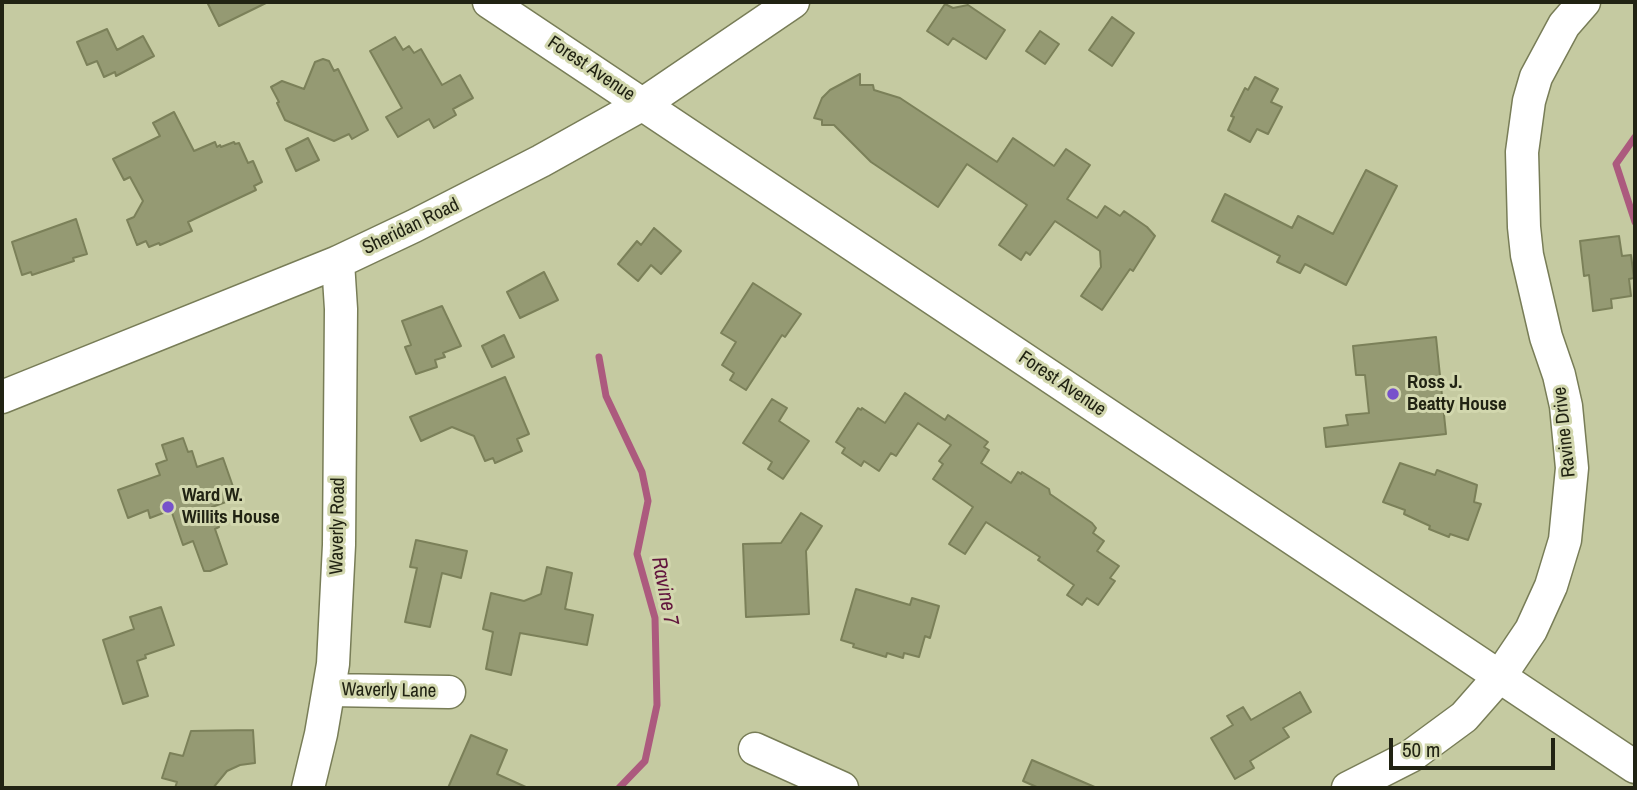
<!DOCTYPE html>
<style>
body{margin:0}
#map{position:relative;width:1637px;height:790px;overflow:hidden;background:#c5caa1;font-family:"Archivo Narrow",sans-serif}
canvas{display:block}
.frame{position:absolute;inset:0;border:4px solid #212313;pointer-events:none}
.scale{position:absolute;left:1389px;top:738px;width:166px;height:32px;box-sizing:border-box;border:4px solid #212313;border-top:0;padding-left:9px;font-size:21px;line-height:24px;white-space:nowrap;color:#212313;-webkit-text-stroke:5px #d2d7ae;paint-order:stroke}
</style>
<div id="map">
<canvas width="1637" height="790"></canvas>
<div class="frame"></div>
<div class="scale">50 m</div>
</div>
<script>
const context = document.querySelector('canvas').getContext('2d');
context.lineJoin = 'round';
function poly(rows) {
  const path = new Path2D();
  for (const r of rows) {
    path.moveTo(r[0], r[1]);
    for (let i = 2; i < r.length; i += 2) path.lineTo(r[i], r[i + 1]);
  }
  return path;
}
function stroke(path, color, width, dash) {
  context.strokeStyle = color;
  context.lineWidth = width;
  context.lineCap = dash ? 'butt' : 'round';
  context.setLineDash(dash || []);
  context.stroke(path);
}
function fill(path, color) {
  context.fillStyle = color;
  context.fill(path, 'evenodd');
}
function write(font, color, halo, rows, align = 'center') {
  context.font = font + ' "Archivo Narrow",sans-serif';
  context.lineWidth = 6;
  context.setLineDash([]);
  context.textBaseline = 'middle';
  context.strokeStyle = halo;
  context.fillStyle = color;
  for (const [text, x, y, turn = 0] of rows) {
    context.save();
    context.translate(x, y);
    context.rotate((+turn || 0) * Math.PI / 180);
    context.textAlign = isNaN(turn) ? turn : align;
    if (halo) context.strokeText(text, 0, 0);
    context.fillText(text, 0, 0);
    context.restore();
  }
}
stroke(poly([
 [1635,137,1616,164,1635,222],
 [599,357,606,396,642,472,648,501,637,554,655,618,657,705,645,761,619,788]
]), '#ac5a7e', 7);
const building = poly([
 [207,2,268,2,219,26,207,2],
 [945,4,953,8,968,5,1005,30,986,59,953,38,948,45,927,31,945,4],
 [1112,17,1134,33,1112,66,1089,50,1112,17],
 [107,29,117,50,143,36,154,56,116,76,115,72,104,77,97,61,87,65,77,42,107,29],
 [1040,31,1059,44,1045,64,1026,51,1040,31],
 [395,37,403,50,409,46,414,53,421,49,442,85,460,75,473,98,453,109,456,115,434,128,429,119,398,137,386,117,402,108,370,51,395,37],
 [323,59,329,61,334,71,338,69,368,130,352,139,349,134,334,141,285,120,277,103,279,102,271,87,282,81,304,89,315,62,323,59],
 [860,74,860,85,873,85,874,90,900,98,997,162,1013,138,1054,166,1066,149,1090,165,1067,199,1097,218,1105,206,1120,216,1124,211,1147,227,1155,236,1133,271,1130,269,1102,310,1081,296,1101,267,1100,251,1055,221,1030,255,1026,252,1021,260,999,245,1027,205,967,164,938,207,871,162,834,125,822,125,822,120,814,118,822,98,830,90,860,74],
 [1255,77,1278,89,1271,102,1282,107,1268,134,1257,129,1250,142,1228,130,1234,117,1231,116,1245,88,1248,90,1255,77],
 [174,112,194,151,215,142,217,147,220,145,221,147,234,142,235,144,239,143,248,163,253,161,262,182,254,186,256,190,188,222,192,231,160,245,159,243,149,247,146,241,137,245,127,220,134,217,143,201,130,177,124,180,113,159,160,136,153,123,174,112],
 [308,138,319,160,296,171,286,149,308,138],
 [1366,170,1397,186,1346,285,1305,264,1300,273,1277,262,1280,256,1212,221,1225,194,1292,228,1298,216,1333,234,1366,170],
 [76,219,87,254,73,258,74,261,32,275,31,272,22,275,12,242,76,219],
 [654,228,681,251,661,274,651,265,638,281,618,264,637,241,641,245,654,228],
 [1619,236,1622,256,1631,255,1634,278,1629,279,1631,296,1611,299,1612,308,1593,311,1589,275,1584,276,1580,241,1619,236],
 [544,272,558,300,520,318,507,292,544,272],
 [753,283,801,314,785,337,782,335,746,390,730,380,734,373,722,365,736,342,721,333,753,283],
 [442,306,461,346,443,353,445,357,435,360,437,367,416,374,405,347,411,345,402,321,442,306],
 [504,335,514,357,492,367,482,346,504,335],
 [1436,337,1446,434,1326,447,1324,428,1348,425,1346,415,1369,413,1365,375,1356,375,1353,346,1436,337],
 [505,377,529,434,517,439,522,451,495,463,493,458,485,461,474,436,452,427,421,441,410,417,505,377],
 [905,393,945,420,948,415,988,442,984,447,989,450,981,463,1011,483,1018,472,1021,474,1022,472,1049,489,1050,494,1092,523,1096,528,1093,533,1104,541,1097,551,1119,566,1110,578,1115,581,1098,605,1087,598,1082,605,1067,595,1074,585,1038,560,1040,557,986,522,965,554,949,544,973,507,933,479,943,464,939,461,951,445,918,423,896,456,891,453,879,471,864,461,861,466,842,453,845,448,836,442,858,408,861,410,862,408,885,423,905,393],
 [772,399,787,408,779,421,809,441,783,479,768,469,772,462,743,443,772,399],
 [183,438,188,452,192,451,197,467,223,458,237,498,212,507,219,527,215,529,227,564,210,571,204,571,193,541,183,545,171,510,150,518,148,510,128,518,118,490,160,475,156,464,167,460,162,445,183,438],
 [1400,463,1435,475,1437,470,1477,485,1474,502,1481,504,1468,540,1450,534,1449,537,1429,529,1430,526,1404,514,1405,510,1383,502,1400,463],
 [801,513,822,526,806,551,809,614,746,617,743,544,781,543,801,513],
 [416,540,467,551,461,578,442,573,430,627,405,622,417,568,410,567,416,540],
 [547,567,572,573,565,609,593,615,587,645,520,633,511,675,486,669,493,632,483,629,491,593,524,601,541,594,547,567],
 [856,589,910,605,912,598,939,606,930,638,925,636,919,657,904,653,903,658,887,653,886,657,853,647,854,644,841,640,856,589],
 [161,607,174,645,145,655,146,658,137,661,148,696,123,704,103,640,134,629,130,617,161,607],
 [1300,692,1311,712,1283,728,1289,737,1250,761,1254,768,1235,779,1211,738,1233,725,1227,716,1243,707,1251,720,1300,692],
 [253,730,255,763,240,765,227,771,213,788,175,788,177,782,162,778,170,753,183,756,191,731,253,730],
 [471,735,507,750,497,774,528,788,448,788,471,735],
 [1032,760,1097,788,1039,788,1023,781,1032,760]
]);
fill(building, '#959a73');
stroke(building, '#7b8059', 2);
const minor = poly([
 [489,2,1635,767],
 [2,397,338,262,414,226,541,161,643,104,793,2],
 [329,690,449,692],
 [755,749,842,788],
 [308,788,321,734,333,664,339,545,341,309,338,262],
 [1348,788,1411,756,1464,717,1500,676,1531,630,1551,586,1565,540,1572,468,1566,406,1559,375,1546,337,1527,255,1524,227,1522,152,1529,101,1536,77,1564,25,1584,2]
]);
stroke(minor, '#787d57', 35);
stroke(minor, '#fff', 32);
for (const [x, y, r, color] of [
 [1393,394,7,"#7752cb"],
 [168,507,7,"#7752cb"]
]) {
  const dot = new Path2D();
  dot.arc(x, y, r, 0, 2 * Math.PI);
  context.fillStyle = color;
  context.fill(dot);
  stroke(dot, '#d2d7ae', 2.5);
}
write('19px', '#212313', '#d2d7ae', [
 ["Forest Avenue",591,69,34],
 ["Sheridan Road",411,227,-26],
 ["Forest Avenue",1062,384,34],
 ["Ravine Drive",1565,432,-96],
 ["Waverly Road",338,526,-89],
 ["Waverly Lane",389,691,1]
]);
write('bold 19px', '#212313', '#d2d7ae', [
 ["Ross J.",1407,383],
 ["Beatty House",1407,405],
 ["Ward W.",182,496],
 ["Willits House",182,518]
], 'left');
write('italic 21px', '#62153d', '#d2d7ae', [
 ["Ravine 7",664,591,79]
]);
</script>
